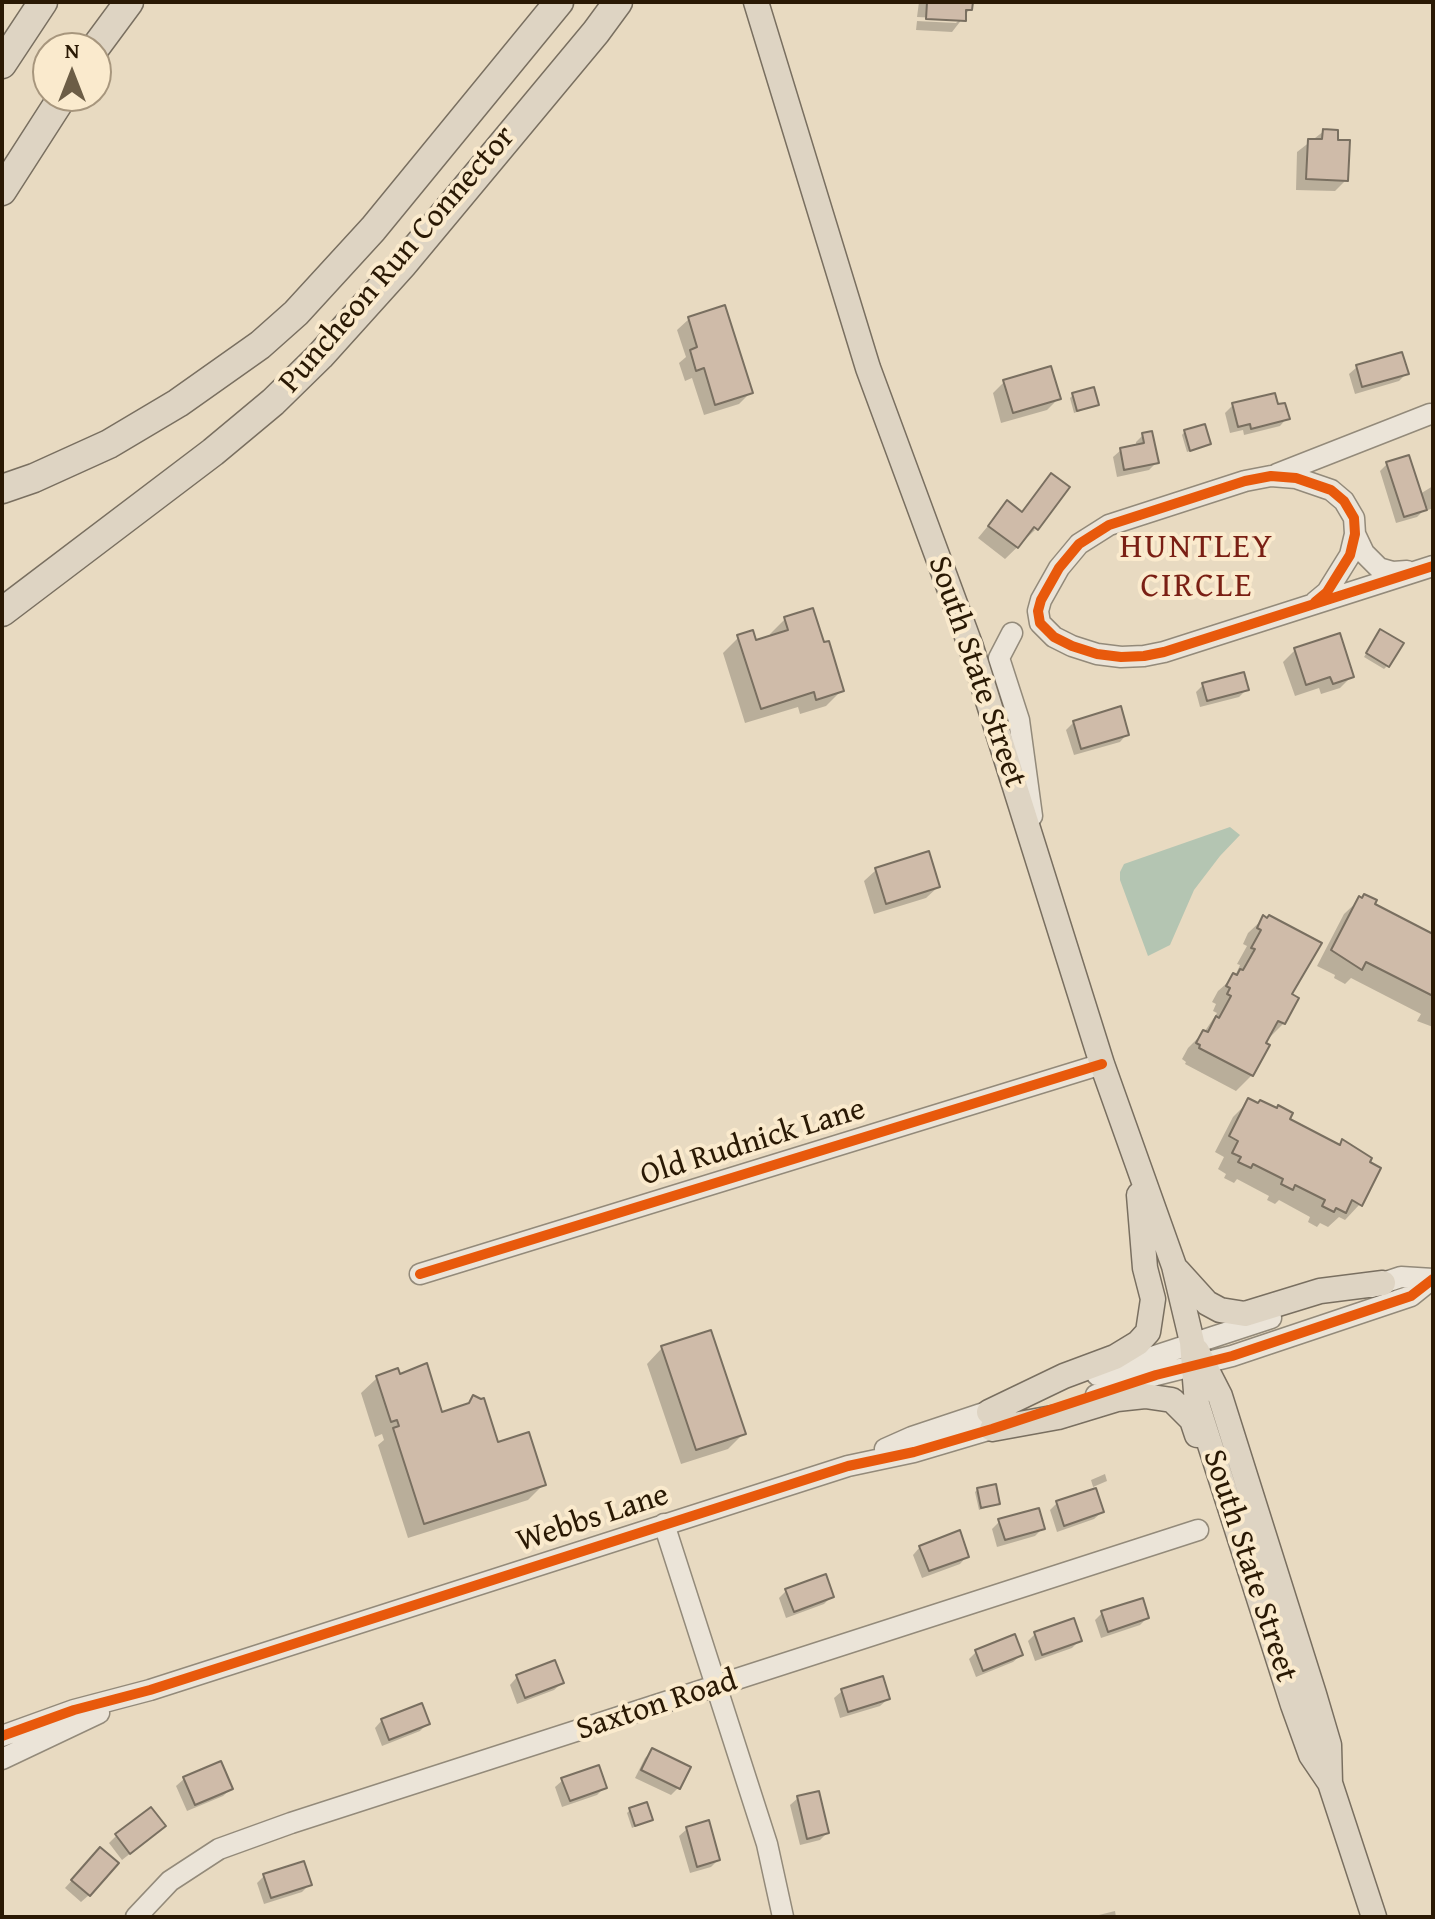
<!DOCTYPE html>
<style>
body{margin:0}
#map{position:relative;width:1435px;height:1919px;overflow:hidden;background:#e8dac1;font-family:"Gentium Book Plus",serif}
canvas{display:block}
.frame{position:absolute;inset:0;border:4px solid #2a1904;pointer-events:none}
.north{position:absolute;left:32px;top:32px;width:80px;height:80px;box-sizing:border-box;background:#faeacd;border:2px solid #a7967d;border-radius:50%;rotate:0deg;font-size:22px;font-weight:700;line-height:32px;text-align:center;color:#2a1904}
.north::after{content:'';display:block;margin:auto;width:28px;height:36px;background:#6c5d46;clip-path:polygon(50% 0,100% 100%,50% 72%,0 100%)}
</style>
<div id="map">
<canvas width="1435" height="1919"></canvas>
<div class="frame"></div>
<div class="north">N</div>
</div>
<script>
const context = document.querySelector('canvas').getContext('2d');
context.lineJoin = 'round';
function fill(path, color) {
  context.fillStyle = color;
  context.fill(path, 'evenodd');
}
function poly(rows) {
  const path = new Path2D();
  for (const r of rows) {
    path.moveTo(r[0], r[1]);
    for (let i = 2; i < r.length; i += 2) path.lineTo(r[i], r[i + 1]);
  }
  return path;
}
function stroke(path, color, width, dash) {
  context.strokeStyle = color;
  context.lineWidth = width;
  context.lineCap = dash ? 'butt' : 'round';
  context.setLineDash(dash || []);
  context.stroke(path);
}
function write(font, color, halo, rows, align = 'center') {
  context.font = font + ' "Gentium Book Plus",serif';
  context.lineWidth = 8;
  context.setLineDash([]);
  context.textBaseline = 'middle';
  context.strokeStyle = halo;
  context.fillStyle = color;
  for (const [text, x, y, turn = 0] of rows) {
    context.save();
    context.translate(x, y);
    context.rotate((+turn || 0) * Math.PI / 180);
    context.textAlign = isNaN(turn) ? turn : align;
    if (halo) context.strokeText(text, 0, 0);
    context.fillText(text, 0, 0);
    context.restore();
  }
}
fill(poly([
 [1230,827,1240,835,1220,856,1194,890,1170,945,1148,956,1120,880,1120,872,1124,864]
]), '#b4c5b2');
fill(poly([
 [919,2,971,2,970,9,952,32,916,30,917,21,956,23,960,19,917,17],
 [1324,131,1336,142,1346,180,1335,191,1296,190,1297,152],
 [689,319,751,392,739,404,704,415,692,378,685,381,679,363,686,357,677,330],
 [1357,367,1406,374,1399,381,1355,394,1349,374],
 [1004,382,1058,399,1047,410,1001,423,993,393],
 [1073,395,1097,405,1074,413,1070,398],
 [1233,405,1276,407,1287,418,1280,426,1244,435,1243,430,1230,433,1225,413],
 [1185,431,1208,444,1187,452,1182,435],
 [1143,435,1156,463,1149,470,1117,477,1113,457,1121,450,1136,446,1136,442],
 [1387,464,1420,494,1433,486,1433,508,1428,510,1427,507,1417,517,1396,523,1380,471],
 [1051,476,1025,523,1035,530,1005,559,978,538,1007,503,1021,513],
 [785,619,842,690,826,706,800,714,798,707,745,723,723,653,739,637,755,642,770,637,770,634],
 [1378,634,1387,666,1384,669,1364,657],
 [1295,650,1352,676,1340,688,1321,694,1319,688,1295,696,1283,662],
 [1203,685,1246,690,1239,697,1200,707,1196,692],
 [1074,722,1127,734,1120,742,1074,755,1066,730],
 [876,870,938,887,926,898,874,914,864,881],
 [1360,899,1433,936,1433,1027,1417,1021,1421,1014,1351,978,1345,984,1334,978,1335,975,1317,966,1344,914],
 [1264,918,1289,995,1284,1023,1268,1039,1252,1075,1236,1091,1185,1064,1186,1062,1182,1059,1188,1048,1205,1031,1217,1013,1213,1011,1216,1004,1212,1002,1218,991,1235,976,1240,965,1237,964,1247,946,1243,944,1248,933],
 [1249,1101,1338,1146,1343,1142,1360,1204,1345,1220,1339,1217,1328,1227,1320,1223,1317,1227,1308,1222,1310,1217,1279,1200,1275,1204,1267,1200,1269,1196,1237,1179,1234,1183,1224,1178,1226,1174,1218,1169,1224,1157,1215,1152,1233,1117],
 [662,1348,744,1433,728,1449,681,1464,647,1364],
 [399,1377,441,1414,464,1407,473,1398,497,1444,544,1484,528,1500,408,1538,378,1445,384,1440,382,1434,375,1437,361,1393,377,1378],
 [1105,1474,1107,1481,1093,1487,1102,1512,1094,1519,1057,1532,1050,1510,1057,1503,1094,1490,1091,1480],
 [978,1489,998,1504,979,1510,975,1492],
 [1000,1521,1043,1528,1035,1536,997,1547,992,1529],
 [920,1547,967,1556,960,1564,922,1578,913,1555],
 [787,1590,832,1596,824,1604,786,1618,779,1598],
 [1102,1613,1147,1618,1140,1625,1101,1638,1095,1620],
 [1035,1634,1080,1640,1072,1648,1035,1661,1028,1641],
 [976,1652,1021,1655,1013,1662,976,1677,969,1659],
 [517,1677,562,1683,554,1690,517,1704,510,1685],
 [842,1691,888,1699,880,1706,840,1718,834,1698],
 [382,1720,428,1723,420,1731,382,1746,375,1728],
 [653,1750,678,1788,671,1795,635,1778,645,1758],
 [184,1779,231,1789,223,1796,187,1811,176,1786],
 [563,1780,605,1787,597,1795,562,1807,555,1787],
 [798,1798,827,1833,820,1840,800,1845,790,1805],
 [630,1810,650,1820,632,1828,627,1813],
 [687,1829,718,1860,711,1867,690,1873,679,1836],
 [156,1833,122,1860,109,1843,116,1836],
 [93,1857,89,1895,81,1902,65,1888],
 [264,1876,310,1884,302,1892,264,1904,257,1883],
 [1115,1911,1116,1917,1095,1917,1095,1916]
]), '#0003');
const building = poly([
 [927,2,973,2,972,10,966,10,966,21,926,19,927,2],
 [1323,129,1338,130,1338,140,1350,140,1348,181,1306,179,1308,139,1322,139,1323,129],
 [725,305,753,393,715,405,704,368,696,371,690,350,697,347,688,317,725,305],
 [1402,352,1409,374,1362,387,1356,365,1402,352],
 [1051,366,1061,399,1013,413,1003,380,1051,366],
 [1094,387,1099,405,1077,411,1072,393,1094,387],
 [1275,393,1278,404,1285,403,1290,419,1251,429,1250,424,1238,427,1232,403,1275,393],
 [1205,424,1211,444,1190,451,1184,430,1205,424],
 [1152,431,1159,463,1124,470,1120,448,1144,443,1142,433,1152,431],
 [1409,455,1427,510,1404,517,1386,462,1409,455],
 [1051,473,1070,487,1038,530,1034,527,1018,548,988,526,1007,500,1022,512,1051,473],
 [813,608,824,642,829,641,844,691,816,700,814,692,761,709,737,635,753,630,756,640,788,630,784,617,813,608],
 [1380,629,1404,643,1389,667,1366,653,1380,629],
 [1340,633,1354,677,1333,684,1330,677,1306,685,1294,648,1340,633],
 [1244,672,1249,690,1207,701,1202,683,1244,672],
 [1121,706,1129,735,1081,749,1073,721,1121,706],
 [929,851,940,887,886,904,875,868,929,851],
 [1364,894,1377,900,1375,904,1433,934,1433,996,1366,962,1362,970,1331,950,1359,896,1362,898,1364,894],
 [1263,915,1267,918,1269,915,1322,943,1292,994,1299,998,1285,1024,1278,1021,1266,1043,1270,1045,1253,1076,1199,1048,1200,1045,1196,1043,1203,1030,1208,1032,1216,1016,1219,1018,1231,996,1227,994,1230,988,1226,986,1233,973,1237,975,1240,969,1243,970,1255,949,1251,948,1261,930,1257,928,1263,915],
 [1248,1098,1258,1103,1260,1100,1277,1108,1278,1105,1293,1113,1290,1119,1340,1145,1342,1139,1372,1158,1370,1162,1381,1168,1362,1206,1352,1200,1346,1213,1336,1208,1334,1212,1322,1206,1325,1200,1295,1185,1293,1190,1281,1184,1283,1179,1253,1164,1251,1168,1238,1162,1241,1157,1232,1153,1238,1141,1229,1136,1248,1098],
 [711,1330,746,1434,696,1450,661,1346,711,1330],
 [427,1363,442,1412,469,1403,473,1395,481,1399,484,1398,498,1442,529,1432,546,1485,424,1524,393,1428,399,1426,397,1420,391,1422,376,1376,398,1368,400,1374,427,1363],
 [996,1484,1000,1504,981,1508,977,1488,996,1484],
 [1096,1488,1104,1512,1064,1526,1056,1501,1096,1488],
 [1039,1508,1045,1529,1005,1540,998,1519,1039,1508],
 [960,1530,969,1557,929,1571,919,1546,960,1530],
 [826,1574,834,1597,794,1612,785,1589,826,1574],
 [1143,1598,1149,1618,1108,1632,1101,1611,1143,1598],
 [1074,1618,1082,1641,1042,1655,1034,1632,1074,1618],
 [1015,1634,1023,1655,983,1671,975,1650,1015,1634],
 [555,1660,564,1683,525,1698,516,1675,555,1660],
 [883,1676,890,1699,848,1712,841,1689,883,1676],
 [422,1703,430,1724,389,1740,381,1719,422,1703],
 [652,1748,691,1767,680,1789,641,1770,652,1748],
 [221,1761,233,1789,195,1805,183,1777,221,1761],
 [599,1765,607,1788,570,1801,561,1778,599,1765],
 [819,1791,829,1833,807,1839,797,1796,819,1791],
 [647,1802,653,1820,635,1826,629,1808,647,1802],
 [151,1807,166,1826,130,1854,115,1834,151,1807],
 [709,1820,720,1860,697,1867,686,1827,709,1820],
 [100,1847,119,1863,90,1896,71,1880,100,1847],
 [304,1861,312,1885,271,1898,263,1874,304,1861]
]);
fill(building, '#cfbba9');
stroke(building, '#796f60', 2);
const minor = poly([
 [1277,474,1430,414],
 [1355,534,1364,553,1379,568,1393,572,1407,571],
 [1315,602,1327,592,1350,555,1355,534,1354,518,1344,501,1331,490,1296,478,1271,476,1245,481,1109,525,1079,544,1059,568,1041,600,1038,611,1040,623,1054,637,1072,646,1097,654,1121,657,1144,656,1164,652,1433,566],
 [1012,633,999,658,1019,720,1032,816],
 [420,1274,1102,1064],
 [1371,1287,1401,1277,1433,1279],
 [1097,1375,1271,1318],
 [1096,1395,1156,1375,1232,1356,1411,1296,1431,1280],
 [885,1449,912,1437,1002,1407],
 [664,1524,767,1844,783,1917],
 [2,1736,74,1710,150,1690,848,1466,914,1452,1005,1425],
 [2,1759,99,1713],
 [136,1917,170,1881,219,1849,291,1823,1198,1530]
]);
const major = poly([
 [756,2,868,368,971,647,1102,1064,1174,1266,1192,1342,1197,1404,1293,1705,1311,1755,1330,1783,1374,1917],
 [1178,1271,1207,1303,1220,1310,1245,1314,1320,1291,1383,1283],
 [1197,1351,1220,1396,1314,1694,1329,1745,1330,1783],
 [989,1412,1064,1376,1115,1357,1138,1343,1148,1332,1153,1299,1145,1268,1139,1195],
 [992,1429,1058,1417,1117,1399,1145,1396,1172,1400,1192,1420,1197,1435]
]);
const highway = poly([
 [95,48,129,2],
 [2,64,43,2],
 [2,191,63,96],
 [2,489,34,478,109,444,178,403,260,345,296,313,373,229,559,2],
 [2,612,213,452,273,402,320,356,403,264,596,32,618,2]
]);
stroke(minor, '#938a7a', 23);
stroke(major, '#796f60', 27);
stroke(highway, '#796f60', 31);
stroke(minor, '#ebe4d8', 20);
stroke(major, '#ded4c3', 24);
stroke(highway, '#ded4c3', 28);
stroke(poly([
 [1315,602,1327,592,1350,555,1355,534,1354,518,1344,501,1331,490,1296,478,1271,476,1245,481,1109,525,1079,544,1059,568,1041,600,1038,611,1040,623,1054,637,1072,646,1097,654,1121,657,1144,656,1164,652,1433,566],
 [420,1274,1102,1064],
 [2,1736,74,1710,150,1690,848,1466,914,1452,992,1429,1156,1375,1232,1356,1411,1296,1433,1279]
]), '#e8590c', 10);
write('32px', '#2a1904', '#faeacd', [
 ["Puncheon Run Connector",398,260,-49],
 ["South State Street",976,672,71],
 ["Old Rudnick Lane",753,1143,-17],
 ["Webbs Lane",593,1519,-18],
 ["South State Street",1249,1566,72],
 ["Saxton Road",657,1706,-18]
]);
context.letterSpacing = '2px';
write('34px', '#7a1f14', '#faeacd', [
 ["HUNTLEY",1197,548],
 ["CIRCLE",1197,587]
]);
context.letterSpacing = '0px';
</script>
